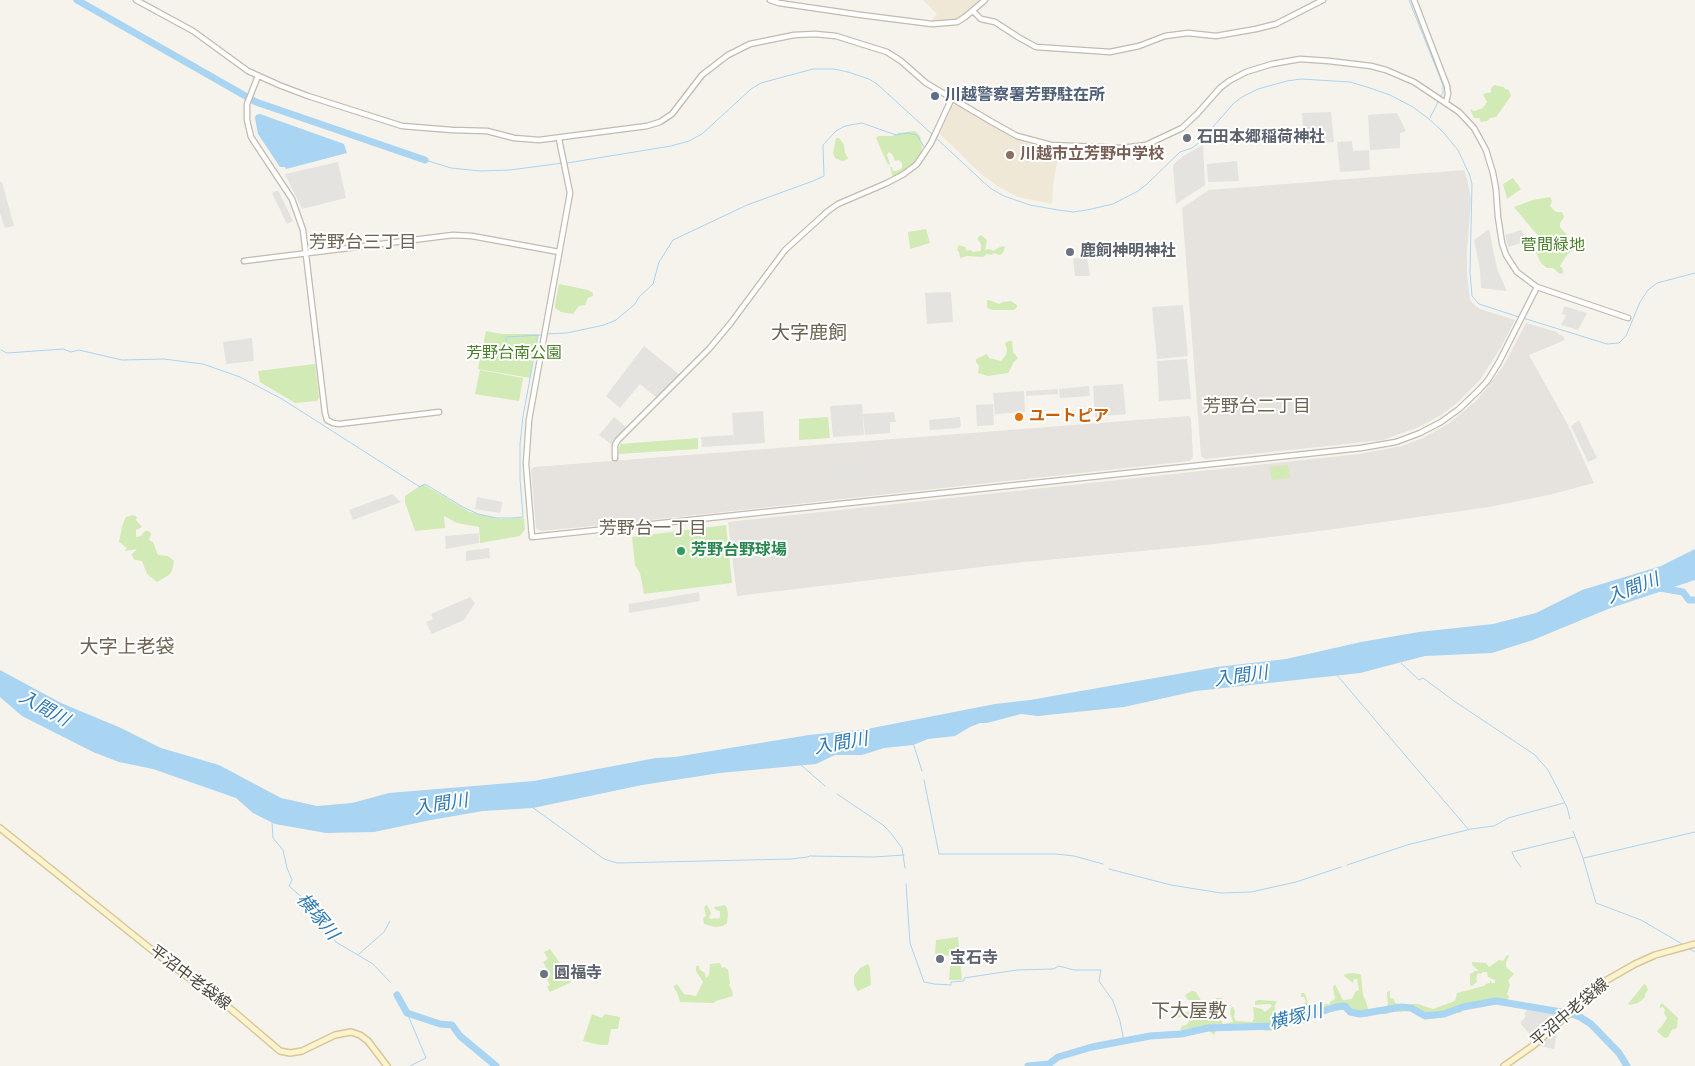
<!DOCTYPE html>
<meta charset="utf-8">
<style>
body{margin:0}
canvas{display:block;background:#f6f3ec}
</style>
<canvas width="1695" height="1066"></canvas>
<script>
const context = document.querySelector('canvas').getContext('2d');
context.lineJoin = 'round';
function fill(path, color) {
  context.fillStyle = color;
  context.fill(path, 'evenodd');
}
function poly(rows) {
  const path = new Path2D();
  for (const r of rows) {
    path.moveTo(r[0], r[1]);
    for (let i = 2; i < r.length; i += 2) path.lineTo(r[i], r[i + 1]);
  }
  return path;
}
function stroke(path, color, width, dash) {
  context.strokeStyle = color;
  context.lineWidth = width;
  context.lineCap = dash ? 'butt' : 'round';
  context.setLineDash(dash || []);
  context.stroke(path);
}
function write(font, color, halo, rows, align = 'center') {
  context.font = font + ' "Space Grotesk","Noto Sans JP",sans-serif';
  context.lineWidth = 4;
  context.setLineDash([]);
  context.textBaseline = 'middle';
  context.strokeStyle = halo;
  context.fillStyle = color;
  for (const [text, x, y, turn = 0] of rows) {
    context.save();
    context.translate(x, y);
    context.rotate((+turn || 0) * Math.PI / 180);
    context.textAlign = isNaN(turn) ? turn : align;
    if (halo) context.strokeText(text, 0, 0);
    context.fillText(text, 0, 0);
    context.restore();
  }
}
fill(poly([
 [1464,170,1467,179,1471,199,1467,252,1467,275,1470,299,1473,304,1480,309,1515,320,1501,347,1480,380,1457,403,1441,415,1419,427,1383,440,1205,459,1201,456,1182,208,1209,190],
 [1526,323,1557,332,1558,334,1563,336,1565,340,1529,355,1567,423,1594,483,1553,494,1489,507,1327,530,1205,545,1014,563,737,596,728,522,1359,454,1402,446,1425,437,1448,424,1477,400,1503,367],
 [1189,416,1191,419,1193,457,1190,461,623,523,541,531,536,528,531,470,534,467]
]), '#e6e2dd');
fill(poly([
 [923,0,981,0,963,16,956,20,937,21,931,21,937,14],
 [955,104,1014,138,1033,145,1057,148,1059,151,1053,184,1052,204,1018,197,999,187,982,175,940,134,953,105]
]), '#efe8d6');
fill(poly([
 [1494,85,1504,87,1505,89,1509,90,1511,96,1496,117,1490,118,1487,121,1481,122,1479,118,1474,118,1470,109,1474,111,1483,108,1487,102,1483,94,1491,92,1491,88],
 [915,131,920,136,922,145,921,155,908,168,893,178,890,167,892,167,893,171,897,171,902,168,902,163,899,160,895,161,892,154,889,152,887,155,890,164,889,165,887,163,876,138,878,136,892,136,898,133],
 [836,138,839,138,844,145,845,153,848,158,846,160,842,161,835,158,833,153],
 [1513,178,1521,189,1507,199,1503,184],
 [1550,197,1552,201,1550,206,1556,212,1562,212,1564,217,1560,223,1560,227,1572,241,1573,246,1573,250,1567,255,1560,266,1563,269,1563,273,1560,274,1553,268,1547,268,1541,263,1532,244,1538,239,1538,236,1514,207,1533,200],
 [926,229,930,243,910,249,908,232],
 [981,235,987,240,985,250,990,249,993,251,1002,246,1005,247,1003,253,1000,255,993,253,992,255,987,254,983,257,967,256,960,258,959,252,957,250,959,245,965,247,967,251,970,250,973,252,981,251,981,244,978,240,978,237],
 [559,284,588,290,593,293,593,296,588,298,585,305,579,306,573,314,561,312,555,308,555,305],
 [987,300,989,300,999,304,1003,302,1011,301,1017,305,1017,307,1014,310,992,310,987,308],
 [486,331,502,334,538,334,530,378,478,369],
 [1009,341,1012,341,1013,352,1018,358,1014,362,1008,373,988,376,978,373,979,366,976,362,976,359,987,354,989,358,1001,361,1006,355,1007,350,1005,343],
 [315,364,319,397,317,401,295,403,260,382,258,371],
 [480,370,523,378,519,401,475,394],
 [828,417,830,438,799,440,799,419],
 [698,438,698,449,618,454,620,444],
 [1288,465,1290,478,1272,480,1270,467],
 [423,484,470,512,500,519,524,518,525,529,520,536,480,543,479,527,457,523,444,516,445,528,415,531,405,502,405,496],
 [133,515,137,517,136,520,142,527,136,530,136,537,141,536,145,531,149,531,151,534,149,540,153,542,158,555,168,556,174,561,172,571,169,575,157,582,147,574,142,561,135,560,132,556,132,554,137,549,126,551,125,550,127,548,119,542,122,526,126,517],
 [726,525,732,583,644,594,640,573,635,565,632,537],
 [707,905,711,913,709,918,711,919,715,918,718,919,720,917,720,911,716,910,714,907,725,905,727,908,728,914,727,923,723,926,715,927,704,924,703,918,706,916,704,907],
 [958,937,962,980,949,980,951,956,935,954,936,940],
 [550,949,572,980,570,983,550,992,547,987,550,985,545,975,549,973,543,962,548,959,544,952],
 [1507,955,1509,956,1506,962,1506,967,1514,974,1508,980,1510,985,1507,994,1509,997,1505,1003,1502,1001,1501,1003,1490,1004,1475,1008,1466,1008,1460,1013,1454,1012,1447,1015,1441,1013,1441,1017,1438,1018,1425,1017,1418,1013,1411,1011,1397,1012,1394,1010,1387,1014,1373,1014,1367,1017,1349,1014,1343,1010,1340,1010,1321,1014,1305,1023,1294,1026,1291,1025,1288,1027,1277,1028,1275,1030,1266,1031,1257,1028,1234,1026,1223,1030,1219,1029,1216,1031,1214,1035,1207,1029,1201,1032,1195,1032,1192,1028,1180,1030,1182,1026,1186,1025,1189,1022,1187,1018,1181,1017,1176,1018,1175,1017,1179,1015,1180,1012,1191,1012,1192,1003,1190,1000,1188,1000,1185,995,1192,991,1196,992,1202,1002,1200,1012,1202,1014,1212,1011,1216,1005,1214,1003,1216,998,1222,998,1220,1007,1221,1020,1223,1024,1233,1022,1230,1013,1231,1008,1233,1007,1235,1011,1234,1017,1236,1021,1252,1022,1254,1018,1253,1007,1262,1009,1265,1012,1272,1006,1270,1004,1255,1005,1255,1001,1259,1000,1276,1001,1277,1002,1275,1005,1275,1010,1280,1018,1293,1018,1295,1015,1302,1014,1303,1005,1306,1002,1304,997,1301,997,1301,993,1304,993,1306,996,1308,1004,1312,1006,1312,1008,1324,1006,1326,1003,1329,1005,1330,1002,1335,999,1333,987,1335,984,1343,1000,1352,999,1355,992,1359,990,1357,979,1354,979,1353,983,1344,976,1345,974,1353,973,1360,974,1361,976,1363,995,1366,1001,1368,1009,1372,1010,1377,1007,1378,1009,1380,1009,1388,1005,1387,994,1387,992,1390,991,1390,998,1394,999,1395,1003,1409,1006,1412,1004,1418,1004,1433,1009,1455,1001,1457,993,1484,986,1486,984,1490,983,1490,980,1492,983,1495,983,1495,980,1488,977,1487,972,1483,972,1481,974,1478,973,1476,979,1477,982,1472,986,1470,985,1470,974,1475,971,1479,971,1472,965,1472,962,1486,963,1489,967,1499,960,1503,961],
 [720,963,722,968,725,967,728,970,730,983,729,985,732,990,733,996,716,1001,714,1003,680,1002,677,992,674,988,674,986,677,984,684,994,696,996,703,982,696,971,696,966,699,966,700,970,705,973,706,978,709,975,710,964],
 [868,964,870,968,871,985,858,991,854,985,854,976,860,968],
 [1644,984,1646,985,1648,990,1645,994,1645,997,1638,1003,1630,1005,1628,1004],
 [1662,1003,1678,1018,1677,1028,1672,1030,1668,1037,1666,1038,1663,1037,1657,1031,1662,1026,1667,1018,1664,1013,1665,1010,1663,1007,1660,1008,1660,1005],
 [592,1014,602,1018,605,1014,620,1017,618,1029,611,1029,608,1045,600,1045,583,1041]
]), '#d2eab5');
fill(poly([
 [1331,112,1334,142,1304,144,1302,113],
 [1397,113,1406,131,1400,133,1400,148,1370,150,1368,115],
 [1352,141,1353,151,1369,150,1370,170,1340,172,1337,142],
 [1203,145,1205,185,1176,204,1173,165,1183,156],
 [1237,161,1239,181,1208,182,1207,164],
 [338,162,346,198,302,209,285,174],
 [0,182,2,182,14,226,5,228,0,213],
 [278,190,293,221,287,224,272,193],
 [1438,205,1469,205,1464,242,1453,252,1443,253],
 [1489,229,1497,269,1507,291,1481,288,1480,270,1474,240],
 [1521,230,1528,241,1508,247,1505,235],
 [1087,256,1090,276,1075,276,1073,259],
 [951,292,953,322,927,324,925,293],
 [1183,305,1188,356,1157,359,1152,307],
 [1564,306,1587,313,1578,330,1561,325,1566,315,1562,314],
 [252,338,254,361,226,364,223,342],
 [644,346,680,375,657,398,640,384,620,408,606,396],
 [1187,359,1191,399,1159,401,1157,361],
 [1123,384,1126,414,1095,417,1093,386],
 [1089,386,1090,396,1060,398,1059,389],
 [1058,389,1058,394,1026,396,1026,391],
 [1024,391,1025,412,995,414,993,393],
 [862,404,864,435,833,437,830,406],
 [993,404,994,425,977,426,976,405],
 [763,411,765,443,702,447,701,437,733,435,734,442,732,413],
 [894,412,896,422,890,422,890,433,865,435,863,414],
 [614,417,627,428,611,444,599,435],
 [960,417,961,426,959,428,930,430,929,420],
 [1579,420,1597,458,1588,462,1571,426],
 [869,461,869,469,836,472,836,464],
 [1318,461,1319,476,1299,478,1297,463],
 [392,494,401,502,353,520,349,510],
 [477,497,503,502,500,513,475,509],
 [479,533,479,543,446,549,445,536],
 [489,548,490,558,466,561,466,551],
 [699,592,700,601,629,613,629,604],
 [470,597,475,603,464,620,432,634,426,622,433,619,431,614],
 [1528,1009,1552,1012,1558,1015,1533,1038,1520,1023,1526,1016,1524,1014],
 [1559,1024,1554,1049,1536,1045]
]), '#e5e3e0');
fill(poly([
 [260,114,344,144,347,153,286,169,285,167,280,167,258,134,255,118,256,115],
 [506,345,512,346,513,354,506,359,500,358,496,354,496,349,499,347,504,350,506,348],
 [1695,549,1695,580,1608,609,1533,640,1492,653,1425,656,1360,673,1196,691,1124,707,1038,716,1021,714,987,723,980,723,970,727,955,736,928,739,913,745,884,748,862,755,835,755,816,764,720,773,642,785,533,808,483,811,431,820,374,832,326,833,275,824,253,813,236,798,153,769,119,762,93,752,22,716,0,697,0,670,61,703,121,728,161,748,219,765,281,798,317,806,352,803,389,793,534,781,656,758,675,757,809,735,867,729,995,704,1030,700,1217,667,1286,659,1361,642,1419,632,1493,624,1536,613,1582,590,1661,566]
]), '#a9d4f2');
stroke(poly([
 [1409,0,1443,85,1443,93,1440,98],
 [1430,118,1438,102],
 [936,138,990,188,1004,196,1030,205,1058,210,1073,212,1087,210,1113,204,1138,191,1147,184,1180,152,1192,148,1200,142,1233,104,1242,97,1258,89,1287,81,1301,79,1350,82,1370,88,1390,95,1413,107,1429,119,1442,131,1458,150,1470,176,1472,184,1470,272,1472,296,1479,304,1519,317],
 [425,160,451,168,480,171,510,170,563,163],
 [567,163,671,146,689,141,702,134,751,89,761,83,813,69,834,69,848,72,869,79,877,84,933,135],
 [1523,318,1607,344,1619,343,1626,336,1640,302,1648,290,1657,283,1695,273],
 [545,334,567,333,604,325,616,320,635,304,639,297,653,284,659,262,673,240,747,205,813,181,824,176,823,145,836,131,845,126,862,123,896,135,908,133,917,135,924,147],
 [506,344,506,337,541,335],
 [1,350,7,353,63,349,71,352,79,350,122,360,164,359,203,364,240,377,282,399,420,487,425,484,463,507,478,514,497,518,512,518,523,517,520,479,520,444,523,416,538,335],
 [1401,663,1419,680,1423,678,1454,701,1535,755,1548,770,1567,807,1570,819],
 [1336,674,1468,829],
 [913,743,922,771],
 [801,765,825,786],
 [924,780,939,854,1056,854,1074,856,1103,864],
 [837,794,883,825,890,832,902,848,905,868],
 [532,807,604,859,617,863,791,859,808,857,809,856,874,857,904,855],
 [272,822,273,838,283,850,287,868,292,880,289,886,305,900,336,942,373,964,390,982],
 [1573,831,1583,858,1596,903,1641,920,1684,945],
 [1584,858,1695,832],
 [1347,865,1407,845,1471,829,1494,826,1508,818,1564,803],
 [1521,867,1515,859,1512,852,1574,837],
 [1109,869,1171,885,1221,893,1251,892,1296,882,1341,867],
 [906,884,910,943,924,982,934,984,951,985,951,982,964,981,964,978,1017,970,1053,969,1059,966,1074,970,1101,970,1099,981,1113,1001,1120,1021,1124,1042],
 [1689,949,1695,952],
 [359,954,384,932,390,921],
 [407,1013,426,1058,410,1066]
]), '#a9d4f2', 1);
stroke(poly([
 [77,0,256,102,425,160],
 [1660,588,1683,592,1689,600,1695,600],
 [397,995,407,1013,440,1024,452,1025,460,1036,496,1066],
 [1572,1014,1580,1017,1591,1024,1619,1053,1627,1066],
 [1028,1066,1049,1064,1058,1057,1092,1047,1150,1036,1181,1034,1208,1028,1276,1026,1336,1007,1345,1006,1350,1012,1360,1014,1402,1007,1411,1008,1425,1016,1444,1014,1463,1007,1496,1001,1561,1012]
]), '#a9d4f2', 7);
const tertiary = poly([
 [136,0,193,31,248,71,279,85,308,96,402,126,452,130,487,131,514,138,539,140,647,126,660,122,672,114,702,75,728,55,750,44,794,35,815,34,836,36,887,52,901,61,926,83,992,122,1017,136,1051,145,1121,148,1146,145,1182,128,1197,114,1220,88,1229,81,1246,72,1272,64,1300,59,1329,61,1371,66,1386,70,1414,82,1459,112,1474,128,1486,150,1493,173,1496,189,1498,217,1502,243,1506,255,1517,272,1537,287,1628,318],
 [770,0,779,3,861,15,932,24,957,22,965,17,985,0],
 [1414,0,1447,86,1448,94,1446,102],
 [973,11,981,19,995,22,1018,37,1036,47,1110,52,1139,46,1165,36,1188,33,1216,36,1256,29,1276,24,1323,0],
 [258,76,247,104,247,120,251,137,292,199,303,230,325,413,327,420,333,423,339,424,439,412],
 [559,139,570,193,529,420,526,464,532,537,1361,448,1396,442,1420,433,1441,422,1459,409,1479,390,1488,380,1499,362,1537,287],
 [244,261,453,235,472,236,559,252],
 [615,458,615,445,618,440,709,349,730,324,785,250,828,211,838,204,887,183,904,174,917,164,931,143,952,98]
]);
const secondary = poly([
 [0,828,157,954,232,1010,280,1051,290,1053,302,1051,335,1035,351,1032,360,1035,368,1041,387,1066],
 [1504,1066,1534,1045,1607,980,1635,964,1655,955,1695,944]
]);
stroke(tertiary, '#c2bbae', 7);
stroke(secondary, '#d6c79b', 8);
stroke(tertiary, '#fff', 4.5);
stroke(secondary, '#fff3cd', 5);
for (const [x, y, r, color] of [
 [935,96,5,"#5c6f8a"],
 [1187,138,5,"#6b7280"],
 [1010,155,5,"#8d6e63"],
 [1070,252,5,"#6b7280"],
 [1019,417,5,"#e8710a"],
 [681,551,5,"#2e9e5b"],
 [940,959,5,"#6b7280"],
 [544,974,5,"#6b7280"]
]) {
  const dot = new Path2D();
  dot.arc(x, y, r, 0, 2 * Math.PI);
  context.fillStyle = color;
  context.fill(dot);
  stroke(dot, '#fff', 2);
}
write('bold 16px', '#4e5e75', '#fff', [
 ["川越警察署芳野駐在所",945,96]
], 'left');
write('bold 16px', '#5b616d', '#fff', [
 ["石田本郷稲荷神社",1197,138],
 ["鹿飼神明神社",1080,252],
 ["宝石寺",950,959],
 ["圓福寺",554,974]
], 'left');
write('bold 16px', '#785e54', '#fff', [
 ["川越市立芳野中学校",1020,155]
], 'left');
write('16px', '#4a7f2a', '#fff', [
 ["菅間緑地",1553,246],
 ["芳野台南公園",514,354]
]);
write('bold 16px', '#c56008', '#fff', [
 ["ユートピア",1029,417]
], 'left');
write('bold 16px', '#27864d', '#fff', [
 ["芳野台野球場",691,551]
], 'left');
write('16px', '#4b4439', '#fff', [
 ["平沼中老袋線",190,978,37],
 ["平沼中老袋線",1570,1013,-40]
]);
write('18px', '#6e6250', '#fff', [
 ["芳野台三丁目",363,243],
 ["芳野台二丁目",1257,407],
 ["芳野台一丁目",653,529]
]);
write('italic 18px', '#2e7ab2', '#fff', [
 ["入間川",1633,589,-21],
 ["入間川",1241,677,-8],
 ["入間川",44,709,29],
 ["入間川",841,744,-10],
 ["入間川",441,805,-9],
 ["横塚川",317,917,50],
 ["横塚川",1296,1018,-14]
]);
write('19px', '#6e6250', '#fff', [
 ["大字鹿飼",809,334],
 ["大字上老袋",127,648],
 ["下大屋敷",1189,1012]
]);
</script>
